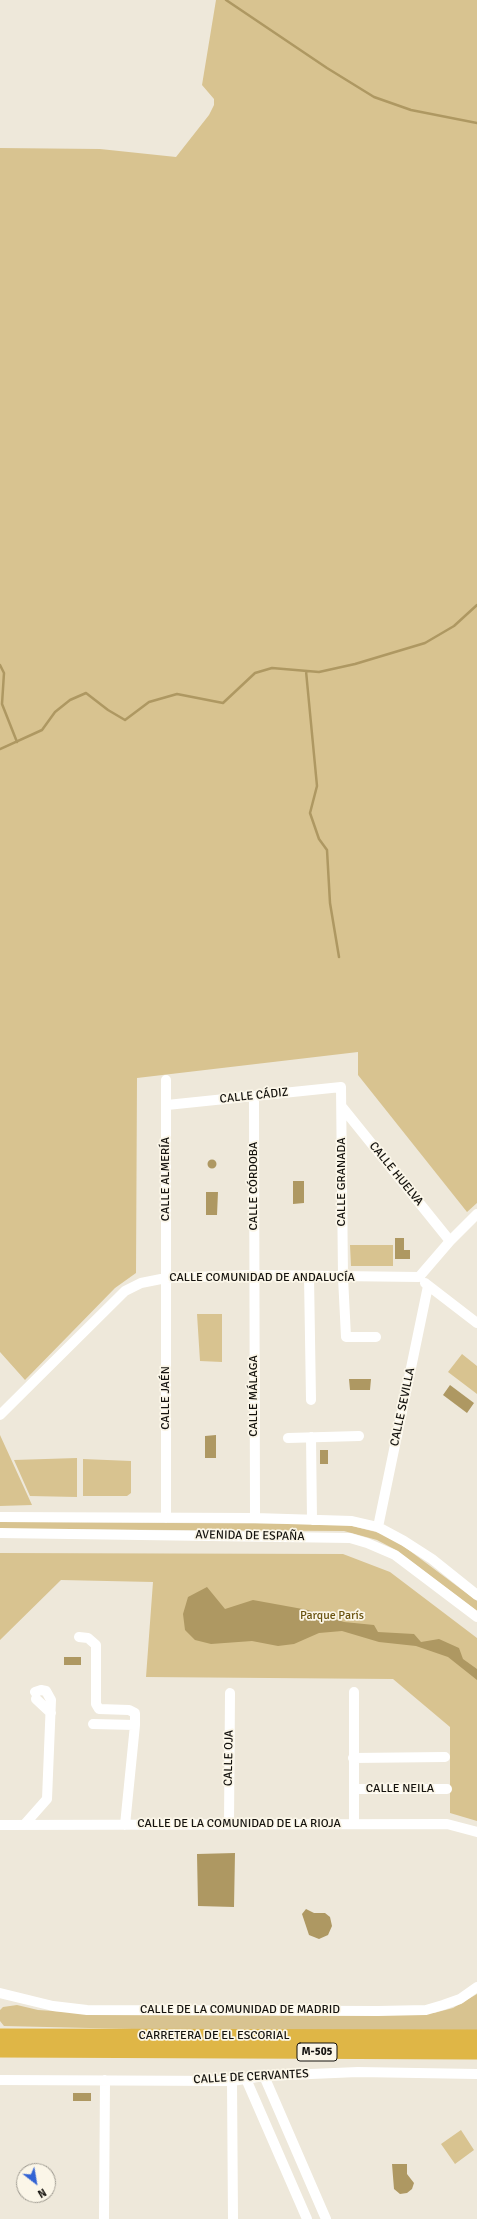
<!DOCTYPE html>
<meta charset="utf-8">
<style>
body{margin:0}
#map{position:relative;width:477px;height:2219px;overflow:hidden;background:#eee8da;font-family:Signika,sans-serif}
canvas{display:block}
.north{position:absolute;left:16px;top:2163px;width:40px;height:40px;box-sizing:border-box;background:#fbf6e8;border:1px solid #9f9b91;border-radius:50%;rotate:149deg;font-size:11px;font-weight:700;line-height:16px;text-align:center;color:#14120e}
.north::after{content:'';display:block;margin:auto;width:14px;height:18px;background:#3364d4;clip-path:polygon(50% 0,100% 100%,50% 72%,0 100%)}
</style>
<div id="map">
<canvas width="477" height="2219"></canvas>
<div class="north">N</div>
</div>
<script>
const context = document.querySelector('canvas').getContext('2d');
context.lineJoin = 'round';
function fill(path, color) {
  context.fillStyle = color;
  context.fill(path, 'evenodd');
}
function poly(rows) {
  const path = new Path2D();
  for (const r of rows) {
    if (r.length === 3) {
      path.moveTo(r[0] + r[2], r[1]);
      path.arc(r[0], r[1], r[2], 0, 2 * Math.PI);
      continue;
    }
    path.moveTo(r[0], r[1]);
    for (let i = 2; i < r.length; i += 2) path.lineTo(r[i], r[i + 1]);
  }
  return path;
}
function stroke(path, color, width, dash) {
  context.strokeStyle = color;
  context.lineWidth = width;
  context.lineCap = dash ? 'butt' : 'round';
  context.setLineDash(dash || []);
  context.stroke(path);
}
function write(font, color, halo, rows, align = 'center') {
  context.font = font + ' Signika,sans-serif';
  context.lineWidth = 3.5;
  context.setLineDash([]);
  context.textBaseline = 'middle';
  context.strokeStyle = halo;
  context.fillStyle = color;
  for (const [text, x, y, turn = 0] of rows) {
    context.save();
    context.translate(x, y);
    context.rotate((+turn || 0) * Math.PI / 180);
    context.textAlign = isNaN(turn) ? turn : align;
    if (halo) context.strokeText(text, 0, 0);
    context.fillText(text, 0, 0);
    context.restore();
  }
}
fill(poly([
 [216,0,477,0,477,1203,467,1212,358,1075,358,1052,137,1078,136,1273,115,1288,25,1380,0,1352,0,148,100,149,176,157,209,115,214,105,214,99,202,85],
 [350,1245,393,1245,393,1266,351,1266],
 [197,1314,222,1314,222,1362,200,1361],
 [462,1354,477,1366,477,1394,448,1372],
 [0,1435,32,1505,0,1506],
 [77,1458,77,1497,30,1496,14,1460],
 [83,1459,131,1461,131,1493,127,1496,83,1496],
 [0,1522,344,1524,380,1533,402,1545,477,1601,477,1611,396,1550,377,1540,344,1531,0,1529],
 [0,1553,343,1554,390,1572,477,1638,477,1821,450,1813,450,1727,393,1679,146,1677,153,1582,61,1580,0,1640],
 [477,1994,477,2031,175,2030,4,2026,0,2021,0,2010,3,2007,17,2005,38,2010,83,2013,390,2015,434,2013,453,2008],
 [461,2130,474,2150,455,2164,441,2144]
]), '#d8c390');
fill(poly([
 [212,1164,4.5],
 [293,1181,304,1181,304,1203,293,1204],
 [206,1192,218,1192,217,1215,206,1215],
 [395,1238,404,1238,404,1250,410,1250,410,1259,395,1259],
 [349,1379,371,1379,370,1390,350,1390],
 [450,1385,474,1403,467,1413,443,1395],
 [216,1435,216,1458,205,1458,205,1436],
 [320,1450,328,1450,328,1464,320,1464],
 [207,1587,225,1609,253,1600,308,1610,344,1622,374,1625,378,1632,414,1634,421,1642,439,1639,459,1648,463,1659,477,1669,477,1680,448,1657,416,1646,379,1642,342,1631,319,1633,294,1644,278,1646,252,1641,211,1644,195,1640,185,1630,183,1614,188,1597],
 [64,1657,81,1657,81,1665,64,1665],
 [235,1853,234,1907,198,1906,197,1854],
 [306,1909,314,1913,325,1913,330,1917,332,1926,328,1935,319,1939,309,1935,302,1914],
 [73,2093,91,2093,91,2101,73,2101],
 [392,2164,407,2164,407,2174,414,2183,412,2189,407,2193,400,2194,394,2189]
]), '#ae9862');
stroke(poly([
 [226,0,327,68,374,97,411,110,477,123],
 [0,665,4,673,2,704,17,742],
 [306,671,317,786,310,813,319,839,327,850,330,903,339,957],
 [0,749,42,730,55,712,70,700,86,693,108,710,125,720,149,702,177,694,223,703,255,673,272,668,319,672,355,664,425,643,454,626,477,605]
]), '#ae9862', 2.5);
stroke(poly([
 [166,1080,166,1518],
 [254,1096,255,1518],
 [167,1105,341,1087,343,1277,346,1337,376,1337],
 [342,1107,450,1241],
 [309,1276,311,1400],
 [425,1283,477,1323],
 [0,1415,125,1291,141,1283,166,1278,253,1275,419,1277,450,1241,477,1214],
 [311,1437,312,1520],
 [288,1438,359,1436],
 [0,1517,255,1518,352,1521,378,1527,404,1541,432,1559,477,1595],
 [378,1527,428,1286],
 [0,1533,350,1538,367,1543,395,1555,477,1617],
 [79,1637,88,1638,96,1645,96,1704,99,1709,129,1710,135,1713,135,1725,125,1825],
 [354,1692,354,1823],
 [36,1699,51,1713],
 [93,1724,135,1725],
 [353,1758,445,1757],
 [354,1789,447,1789],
 [229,1823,230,1693],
 [0,1825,447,1824,477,1832],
 [24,1825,47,1799,51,1700,46,1691,41,1690,35,1692],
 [0,1993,53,2006,87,2010,378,2011,426,2010,443,2005,460,1999,477,1987],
 [264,2076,326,2219],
 [246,2079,307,2219],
 [0,2080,232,2081,264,2076,358,2072,477,2074],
 [232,2081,233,2219],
 [104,2219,105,2080]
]), '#fff', 10);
stroke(poly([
 [0,2036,477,2037],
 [0,2050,477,2052]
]), '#dfb646', 15);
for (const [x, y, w] of [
 [317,2052,40]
]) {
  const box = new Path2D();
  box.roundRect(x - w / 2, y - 9, w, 18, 3);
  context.fillStyle = '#fbf6e8';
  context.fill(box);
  stroke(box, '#14120e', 1);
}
write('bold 11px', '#14120e', null, [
 ["M-505",317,2052]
]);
write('12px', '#14120e', '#fbf6e8', [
 ["CALLE CÁDIZ",254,1096,-6],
 ["CALLE HUELVA",396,1174,51],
 ["CALLE ALMERÍA",166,1179,-90],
 ["CALLE GRANADA",342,1182,-90],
 ["CALLE CÓRDOBA",254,1186,-90],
 ["CALLE COMUNIDAD DE ANDALUCÍA",262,1278],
 ["CALLE MÁLAGA",254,1396,-90],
 ["CALLE JAÉN",166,1398,-90],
 ["CALLE SEVILLA",403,1407,-78],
 ["AVENIDA DE ESPAÑA",250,1536,1],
 ["CALLE OJA",229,1758,-89],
 ["CALLE NEILA",400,1789],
 ["CALLE DE LA COMUNIDAD DE LA RIOJA",239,1824],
 ["CALLE DE LA COMUNIDAD DE MADRID",240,2010],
 ["CARRETERA DE EL ESCORIAL",214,2036],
 ["CALLE DE CERVANTES",251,2077,-3]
]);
write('12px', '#6a5310', '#fbf6e8', [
 ["Parque París",332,1616]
]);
</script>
